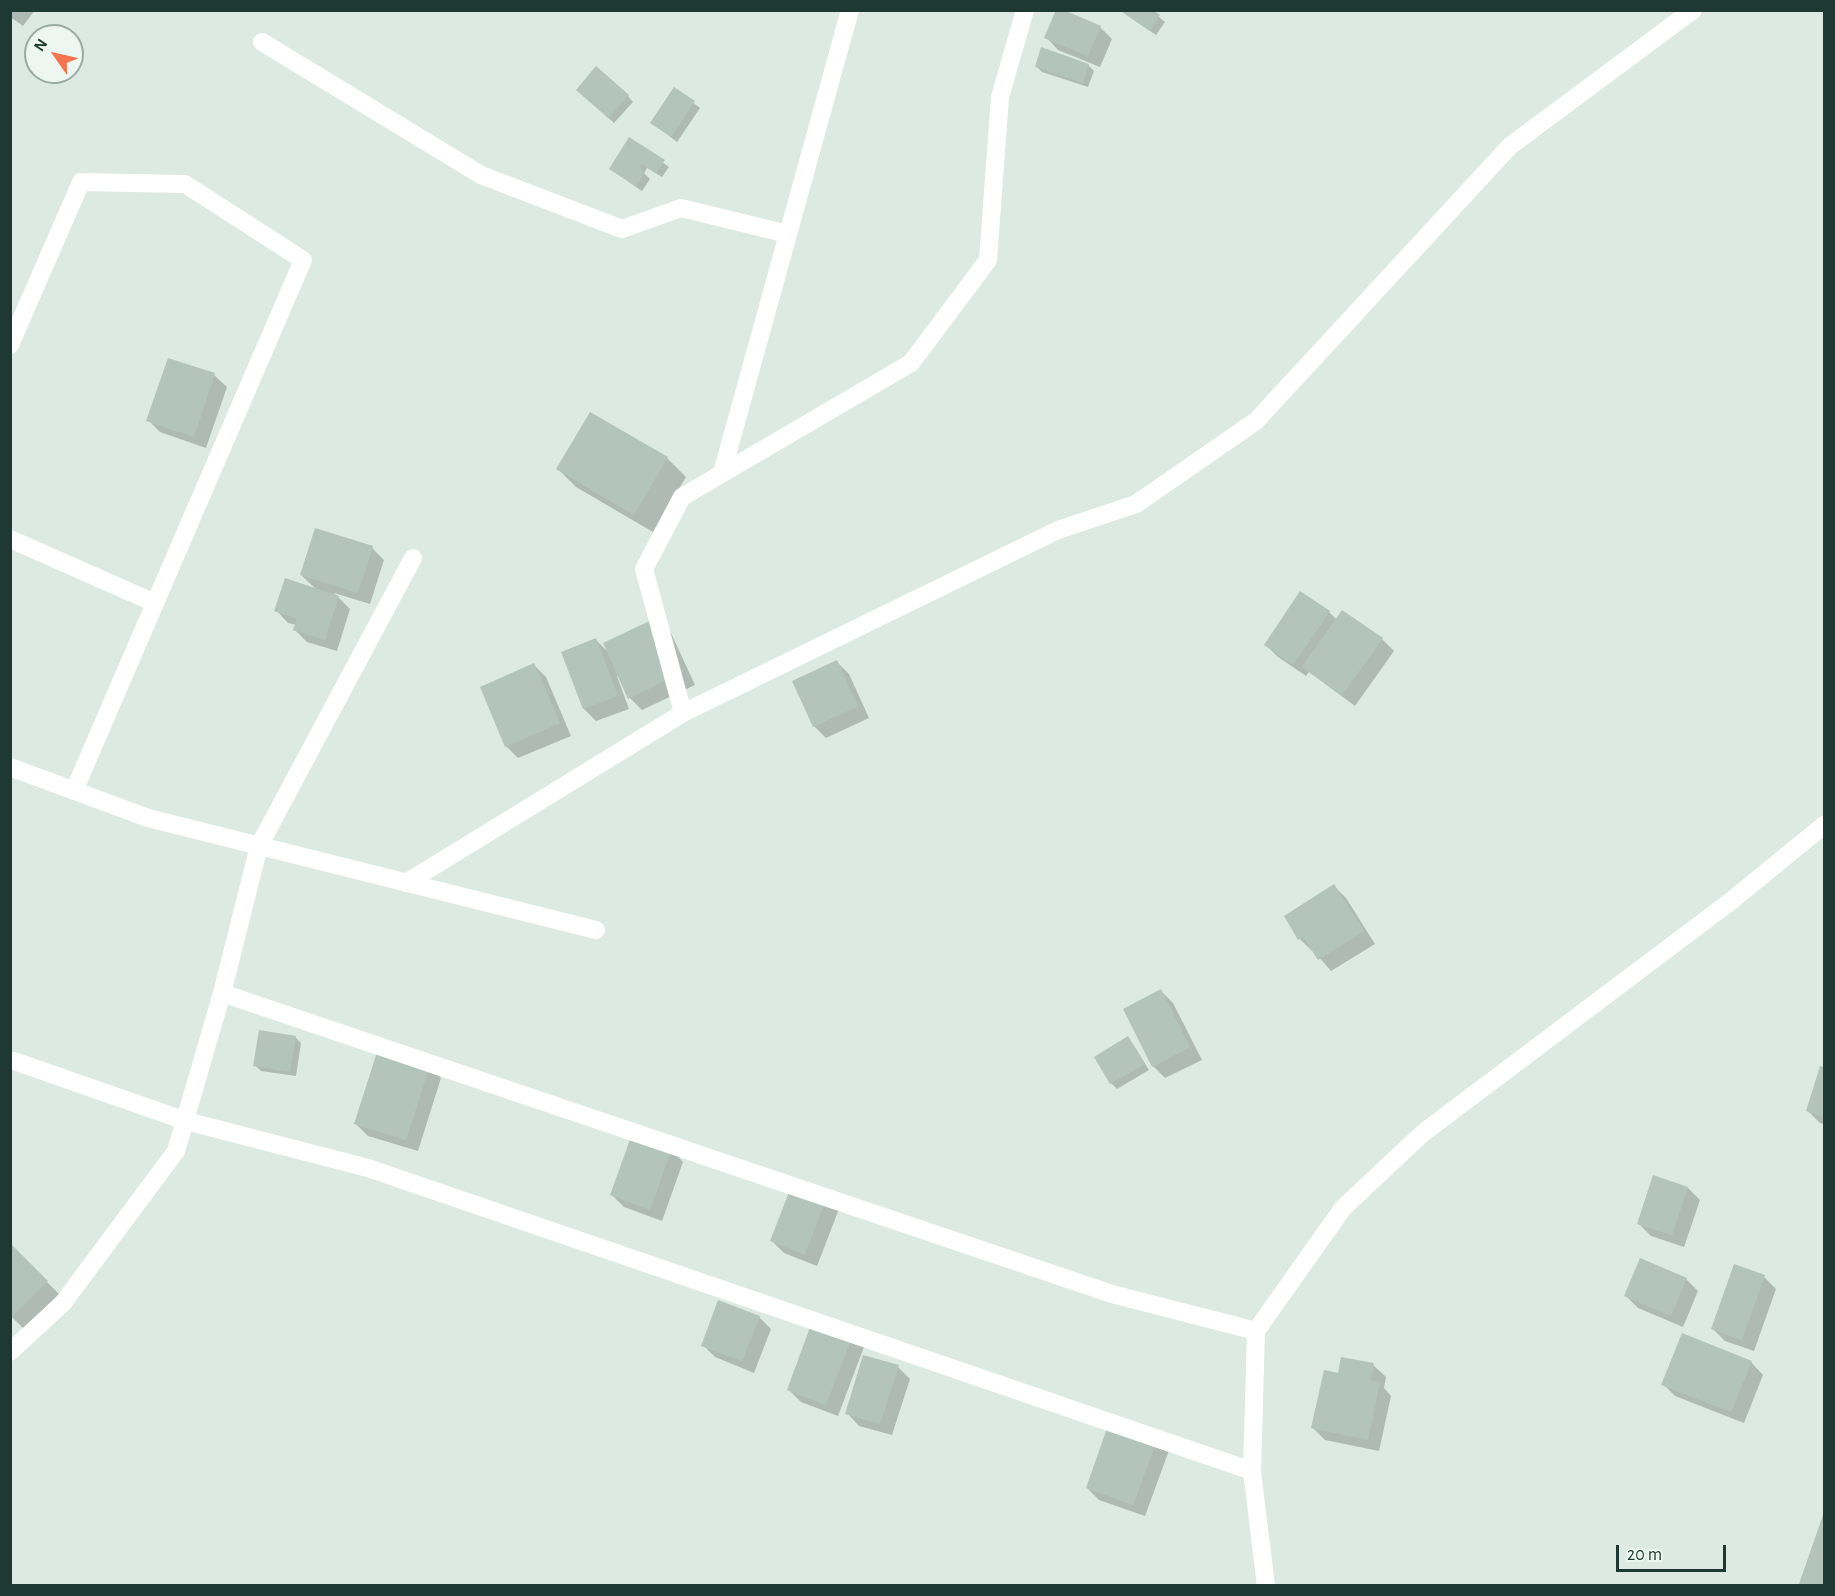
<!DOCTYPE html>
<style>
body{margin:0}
#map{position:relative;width:1835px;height:1596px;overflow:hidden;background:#dde9e3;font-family:"Alegreya Sans",sans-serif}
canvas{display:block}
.frame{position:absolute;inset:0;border:12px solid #1e3931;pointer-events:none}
.north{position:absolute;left:24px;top:24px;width:60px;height:60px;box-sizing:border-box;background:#edf6f1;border:2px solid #9aaaa4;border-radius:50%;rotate:304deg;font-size:16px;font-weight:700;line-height:24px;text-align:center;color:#1e3931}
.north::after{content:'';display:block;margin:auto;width:21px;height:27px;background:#f6754e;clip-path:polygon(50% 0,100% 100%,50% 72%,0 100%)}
.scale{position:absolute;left:1616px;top:1545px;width:110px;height:27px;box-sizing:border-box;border:3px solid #1e3931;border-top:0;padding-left:8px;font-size:18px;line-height:21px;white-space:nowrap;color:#1e3931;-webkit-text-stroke:4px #edf6f1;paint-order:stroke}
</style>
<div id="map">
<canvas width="1835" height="1596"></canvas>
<div class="frame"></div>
<div class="north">N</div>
<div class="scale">20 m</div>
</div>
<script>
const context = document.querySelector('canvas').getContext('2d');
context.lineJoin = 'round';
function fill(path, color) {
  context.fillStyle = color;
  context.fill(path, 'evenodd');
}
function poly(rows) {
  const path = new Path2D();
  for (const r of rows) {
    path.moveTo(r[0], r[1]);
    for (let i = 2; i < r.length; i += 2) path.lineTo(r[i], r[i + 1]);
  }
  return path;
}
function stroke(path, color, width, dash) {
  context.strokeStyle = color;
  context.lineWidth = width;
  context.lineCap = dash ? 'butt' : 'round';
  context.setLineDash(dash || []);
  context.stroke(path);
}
fill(poly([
 [10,10,35,10,23,26,10,17],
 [1151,10,1165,22,1156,35,1123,12],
 [1100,27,1112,39,1100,67,1058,50,1046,37],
 [1088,65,1094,71,1088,87,1042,72,1036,66],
 [675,89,700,108,677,142,652,123],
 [583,95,628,96,633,102,614,123],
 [630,139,669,167,662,177,647,168,644,173,650,179,642,191,610,169],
 [214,375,227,387,206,448,160,432,148,420],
 [591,414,667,458,686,477,653,532,576,487,558,469],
 [372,548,384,560,370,604,334,593,350,609,337,651,307,642,295,630,297,625,288,623,276,610,317,590,301,575],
 [1329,612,1337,620,1382,639,1394,651,1355,706,1309,672,1306,676,1278,657,1266,645],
 [670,631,695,685,642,710,630,698,619,675,617,676,629,709,596,721,584,709,596,640,608,652],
 [837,662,849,674,869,718,826,738,814,726],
 [534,665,546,677,571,736,518,758,506,746],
 [1334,886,1346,898,1375,944,1331,971,1313,950,1312,951,1300,939,1286,916],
 [1161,991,1173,1003,1202,1060,1165,1078,1153,1066],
 [295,1037,301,1043,296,1076,261,1071,255,1065],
 [1128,1038,1133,1044,1149,1070,1117,1089,1111,1083],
 [429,1066,441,1078,418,1151,368,1136,356,1124],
 [1821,1067,1824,1068,1824,1124,1820,1123,1808,1111],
 [671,1149,683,1162,662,1221,624,1207,612,1195],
 [794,1184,839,1209,817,1266,784,1253,772,1241],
 [1688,1188,1700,1200,1684,1247,1651,1236,1639,1224],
 [12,1247,59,1294,24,1329,10,1315],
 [1764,1277,1776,1289,1754,1351,1725,1341,1713,1329],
 [1686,1279,1698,1291,1683,1327,1638,1308,1626,1296],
 [759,1317,771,1329,754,1373,715,1357,703,1345],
 [814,1321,864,1347,838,1416,801,1402,789,1390],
 [1751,1362,1763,1375,1744,1423,1675,1396,1663,1384],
 [1373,1365,1386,1377,1384,1388,1391,1396,1379,1451,1325,1440,1313,1428,1339,1375],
 [898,1367,910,1379,892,1435,859,1426,847,1413],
 [1113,1416,1171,1445,1145,1516,1099,1500,1087,1488],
 [1824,1516,1824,1586,1803,1586,1801,1583]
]), '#0003');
fill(poly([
 [1056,10,1064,10,1101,26,1088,56,1044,38],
 [1119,10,1153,10,1160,15,1150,31],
 [1041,47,1089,64,1083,83,1035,67],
 [596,66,629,95,608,118,576,90],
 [674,87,695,101,671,137,650,123],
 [629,137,665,160,656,173,641,163,639,167,645,172,636,186,609,169],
 [168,358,215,373,194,437,146,421],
 [590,412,668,457,634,515,556,469],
 [315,528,373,546,358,593,300,575],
 [285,578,339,596,325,640,293,630,297,619,274,611],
 [1300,591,1330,611,1293,665,1264,645],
 [1342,610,1383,638,1342,695,1302,667],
 [658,617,683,672,628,699,603,643],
 [596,638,618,696,583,709,561,652],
 [837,660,858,706,813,727,792,681],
 [534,663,560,723,505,747,480,687],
 [1334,884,1364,931,1318,960,1303,937,1298,940,1284,916],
 [1161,989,1190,1047,1152,1067,1123,1009],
 [259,1030,296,1036,290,1072,253,1066],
 [1128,1036,1145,1064,1110,1084,1094,1057],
 [378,1049,430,1065,406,1140,354,1124],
 [1820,1066,1824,1067,1824,1117,1806,1111],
 [632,1134,672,1148,650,1210,610,1195],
 [1653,1175,1688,1187,1672,1235,1637,1224],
 [793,1182,827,1195,805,1255,770,1241],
 [12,1245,48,1281,10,1319,10,1246],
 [1640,1258,1687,1278,1671,1316,1624,1296],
 [1734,1264,1765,1275,1742,1340,1711,1329],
 [718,1300,760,1316,742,1361,701,1346],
 [813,1319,853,1334,826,1405,787,1390],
 [1682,1333,1752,1361,1731,1412,1661,1385],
 [863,1355,899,1365,880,1424,845,1414],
 [1341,1357,1374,1363,1371,1380,1380,1382,1368,1440,1311,1428,1324,1370,1338,1373],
 [1112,1414,1160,1432,1133,1505,1086,1488],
 [1824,1512,1824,1586,1804,1586,1799,1584]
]), '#b2c4bc');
stroke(poly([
 [262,42,481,175,622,229,681,208,788,234],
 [10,345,81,182,185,184,303,260,74,791],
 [722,473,850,10],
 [10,539,155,603],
 [683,713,644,569,682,497,911,363,988,260,1000,97,1025,10],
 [10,767,148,818,596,930],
 [406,883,683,713,1058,530,1136,504,1256,421,1510,146,1693,10],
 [222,993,1112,1294,1256,1331],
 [14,1061,186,1121,368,1168,1252,1471],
 [10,1352,63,1303,176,1151,222,993,259,846,413,558],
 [1266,1586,1252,1471,1256,1331,1343,1208,1423,1133,1731,901,1824,825]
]), '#fff', 18);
</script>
